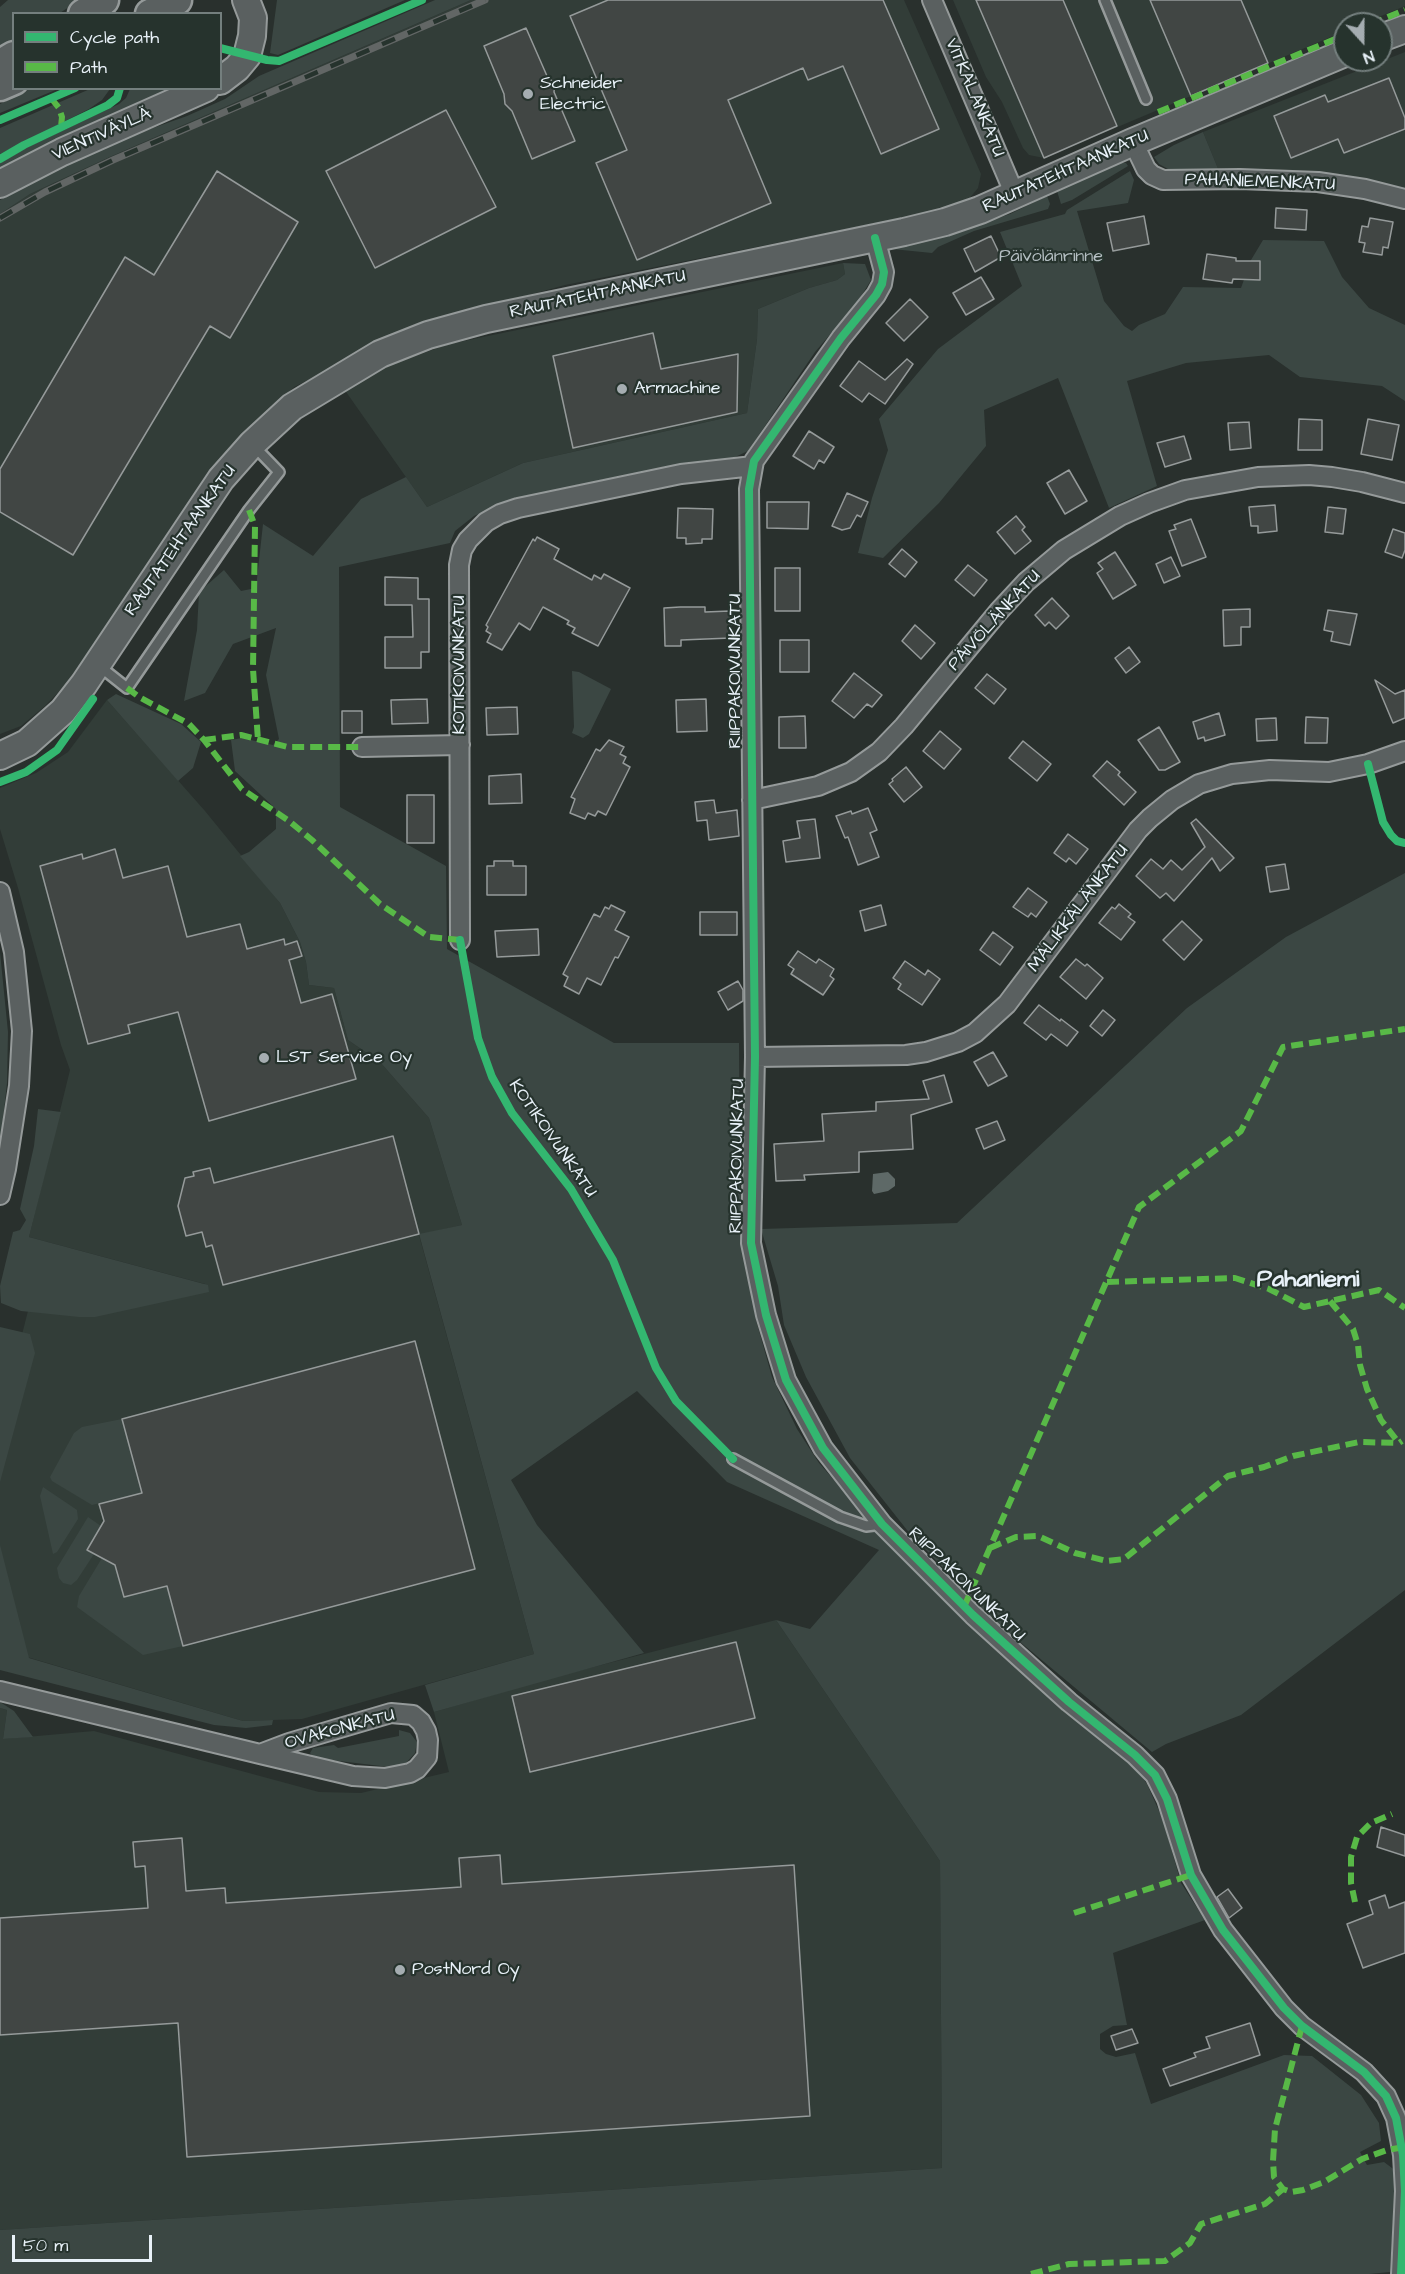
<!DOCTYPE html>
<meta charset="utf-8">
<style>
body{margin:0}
#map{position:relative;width:1405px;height:2274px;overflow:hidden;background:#29302d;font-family:"Architects Daughter",sans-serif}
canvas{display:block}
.legend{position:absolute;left:12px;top:12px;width:210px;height:78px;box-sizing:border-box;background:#26332d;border:2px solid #747f7e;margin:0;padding:8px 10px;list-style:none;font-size:18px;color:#e8f1f8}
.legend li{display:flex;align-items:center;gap:12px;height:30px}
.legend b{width:30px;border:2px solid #747f7e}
.north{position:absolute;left:1333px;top:12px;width:60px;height:60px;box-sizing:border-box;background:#26332d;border:2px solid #747f7e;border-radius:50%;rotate:159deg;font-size:16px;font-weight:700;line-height:24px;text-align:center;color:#e8f1f8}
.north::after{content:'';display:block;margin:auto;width:21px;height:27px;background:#a5adb1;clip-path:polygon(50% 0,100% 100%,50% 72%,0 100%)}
.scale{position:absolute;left:12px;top:2235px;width:140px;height:27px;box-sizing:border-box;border:3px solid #e8f1f8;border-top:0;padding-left:8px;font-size:18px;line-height:21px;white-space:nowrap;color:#e8f1f8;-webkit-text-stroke:4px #26332d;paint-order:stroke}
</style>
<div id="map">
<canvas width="1405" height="2274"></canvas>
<ul class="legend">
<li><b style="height:8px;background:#33b770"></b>Cycle path</li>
<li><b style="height:8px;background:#58b947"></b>Path</li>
</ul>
<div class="north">N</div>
<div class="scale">50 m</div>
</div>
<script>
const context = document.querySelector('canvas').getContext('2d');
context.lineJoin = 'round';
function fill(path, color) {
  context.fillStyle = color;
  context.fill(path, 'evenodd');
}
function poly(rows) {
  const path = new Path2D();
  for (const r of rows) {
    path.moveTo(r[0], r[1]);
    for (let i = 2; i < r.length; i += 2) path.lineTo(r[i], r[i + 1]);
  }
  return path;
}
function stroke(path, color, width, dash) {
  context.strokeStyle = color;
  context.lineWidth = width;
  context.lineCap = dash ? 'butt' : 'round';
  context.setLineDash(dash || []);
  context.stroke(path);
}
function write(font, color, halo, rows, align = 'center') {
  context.font = font + ' "Architects Daughter",sans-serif';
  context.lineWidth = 4.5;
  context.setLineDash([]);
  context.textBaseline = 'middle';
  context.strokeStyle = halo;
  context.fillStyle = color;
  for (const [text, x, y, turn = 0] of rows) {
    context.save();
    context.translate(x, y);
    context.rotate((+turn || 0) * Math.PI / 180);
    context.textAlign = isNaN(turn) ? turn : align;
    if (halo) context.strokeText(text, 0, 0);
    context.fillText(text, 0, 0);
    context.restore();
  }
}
fill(poly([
 [471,0,904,0,981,174,978,188,968,200,953,208,565,285,417,326,294,387,225,455,66,684,45,706,21,726,0,734,0,214,30,194,112,156],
 [953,0,1405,0,1405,6,1362,24,1345,24,1345,31,1044,158,1029,155,1023,148,1002,102,986,77],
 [1405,52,1405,189,1366,180,1219,171,1203,132],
 [843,263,845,274,837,280,809,288,758,309,757,339,747,413,523,463,427,507,344,389,390,365,449,344],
 [107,700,205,811,280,903,300,942,306,962,309,985,334,988,348,1040,380,1062,429,1118,462,1225,419,1235,534,1654,302,1719,243,1721,0,1649,0,1422,34,1287,205,1284,29,1237,70,1070,61,1045,18,888,0,829,0,788,36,773,68,752],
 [776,1620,940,1861,942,2168,0,2230,0,1708,7,1710,3,1739,94,1731,319,1792,361,1793,449,1772,434,1712,543,1680]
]), '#323d38');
fill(poly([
 [8,0,79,0,60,13,14,14,13,43,0,51,0,7],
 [277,0,405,0,278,55,270,53],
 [435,0,471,0,112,156,30,194,0,214,0,200,44,174,116,141,187,116,225,99,259,76],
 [31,88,58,89,0,113,0,104],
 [90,89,110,89,102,100,89,109,0,154,0,128],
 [130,89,170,89,0,172,0,163,24,149,119,104,126,98],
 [1203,132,1219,171,1168,169,1159,164,1154,157,1174,145],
 [1121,163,1126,163,1128,166,1072,200,1061,204,1057,191],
 [1130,171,1134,180,1128,203,1077,211,1104,301,1124,326,1132,331,1139,325,1165,314,1183,287,1241,288,1251,260,1263,240,1324,241,1342,277,1369,308,1405,325,1405,401,1382,386,1300,377,1269,355,1186,363,1127,381,1157,486,1109,508,1058,378,984,410,986,446,939,503,883,558,858,553,872,498,888,450,879,419,938,349,1022,286,1000,232,1065,214,1067,210],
 [1047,196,1050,204,1048,209,974,231,938,247,932,253,892,249,898,246,945,236,1010,214],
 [843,263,865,264,871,280,857,303,815,352,748,451,733,458,673,466,544,493,491,508,474,516,455,531,450,543,339,567,340,807,446,866,447,949,614,1043,739,1043,740,1185,756,1320,772,1377,797,1429,819,1463,890,1544,1132,1763,1147,1784,1163,1820,1181,1883,1205,1920,1113,1953,1127,2025,1113,2026,1100,2034,1100,2049,1106,2054,1116,2057,1135,2053,1151,2104,1284,2055,1312,2056,1361,2095,1379,2123,1381,2141,1360,2152,1367,2165,1384,2162,1396,2171,1390,2272,1369,2274,0,2274,0,2230,942,2168,940,1861,776,1620,810,1629,879,1550,727,1482,637,1391,511,1480,537,1525,644,1653,434,1712,425,1685,534,1654,419,1234,462,1225,429,1118,380,1062,348,1040,334,988,309,985,306,962,300,942,280,903,240,856,249,852,276,829,276,809,235,771,231,740,242,738,273,745,279,739,266,675,276,628,233,644,205,693,184,701,197,630,199,592,224,570,241,591,256,588,263,524,313,556,361,499,406,477,427,507,523,463,747,413,757,339,758,309,809,288,837,280,845,274],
 [572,671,579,672,611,689,589,734,583,738,572,733,574,727],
 [116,694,181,724,201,742,193,768,178,781,107,700],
 [1405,873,1405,1590,1241,1715,1166,1744,1152,1752,989,1616,907,1530,850,1458,806,1377,784,1325,778,1286,761,1229,957,1223,1187,1008,1286,937],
 [0,952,8,1032,7,1083,0,1146],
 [38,1109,61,1112,29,1237,208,1285,209,1292,95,1317,79,1317,21,1311,1,1303,0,1286,13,1232,20,1230,26,1220,20,1209,34,1146],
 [0,1327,30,1334,35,1353,0,1482],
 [122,1419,142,1493,92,1505,52,1481,50,1477,74,1433,82,1427],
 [43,1487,77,1510,78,1519,57,1552,53,1554,40,1496],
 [88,1517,101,1526,87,1549,94,1554,77,1580,71,1585,63,1583,59,1578,57,1568],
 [0,1545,29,1658,243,1721,273,1720,272,1725,246,1728,214,1725,0,1670],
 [102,1558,115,1565,124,1597,167,1586,183,1646,143,1655,77,1607,79,1596],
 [0,1702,14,1711,33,1737,3,1739,7,1710,0,1708],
 [399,1730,410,1733,417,1742,415,1753,406,1763,389,1767,314,1758,310,1753,313,1748,334,1745,338,1748,399,1736]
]), '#3b4743');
fill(poly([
 [888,1172,895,1179,895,1186,888,1191,874,1194,872,1191,873,1174]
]), '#5e6967');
const building = poly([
 [608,0,883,0,939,129,881,154,843,66,808,80,803,68,728,100,771,203,637,260,596,163,627,150,570,16,608,0],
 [976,0,1063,0,1117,126,1044,158,976,0],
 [1150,0,1241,0,1268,63,1191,96,1150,0],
 [526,28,547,76,555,84,554,92,575,141,532,159,512,111,505,104,504,94,484,46,526,28],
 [1389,78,1405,118,1405,129,1344,153,1338,139,1291,158,1274,116,1325,95,1328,102,1389,78],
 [446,110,496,207,375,268,326,171,446,110],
 [217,171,298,222,230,338,210,326,73,555,0,512,0,469,125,257,154,275,217,171],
 [1276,208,1307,210,1306,230,1275,228,1276,208],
 [1144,216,1149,244,1113,251,1107,223,1144,216],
 [1370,218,1393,222,1388,248,1383,247,1382,255,1363,252,1365,243,1359,242,1362,226,1368,227,1370,218],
 [991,236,1001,257,975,272,964,249,991,236],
 [1207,254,1236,258,1236,261,1260,261,1260,280,1233,279,1232,283,1203,279,1207,254],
 [981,277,994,299,966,315,953,293,981,277],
 [910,299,928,317,904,341,886,323,910,299],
 [653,333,661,369,738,354,737,412,573,448,553,356,653,333],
 [907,359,913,364,885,404,869,393,862,402,840,386,859,361,885,380,907,359],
 [1299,419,1322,420,1322,450,1298,450,1299,419],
 [1368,419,1399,425,1392,460,1361,454,1368,419],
 [1249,422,1251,448,1230,450,1228,423,1249,422],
 [809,431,834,447,824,463,819,460,814,469,793,456,809,431],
 [1184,436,1191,459,1165,467,1157,443,1184,436],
 [1069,470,1087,501,1065,514,1047,483,1069,470],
 [847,493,868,502,861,517,857,515,850,528,842,530,832,526,847,493],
 [767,502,809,502,808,529,767,528,767,502],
 [1275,505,1277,531,1258,533,1258,526,1251,526,1249,507,1275,505],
 [1328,507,1346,509,1343,534,1325,532,1328,507],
 [678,508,713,509,712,539,702,539,702,543,686,544,686,538,677,538,678,508],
 [1016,516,1025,527,1022,530,1031,541,1015,554,997,532,1016,516],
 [1191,519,1206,557,1182,566,1169,531,1176,529,1174,525,1191,519],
 [1393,529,1405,533,1405,550,1402,558,1385,552,1393,529],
 [537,537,559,549,554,559,592,580,594,575,601,579,604,574,630,588,598,646,572,633,575,628,567,624,569,621,543,607,530,630,519,623,502,650,487,642,491,634,486,631,488,627,486,625,533,539,535,541,537,537],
 [902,549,917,562,905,577,889,564,902,549],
 [1115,552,1136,585,1113,599,1097,573,1103,569,1098,563,1115,552],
 [1171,557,1180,576,1164,583,1156,564,1171,557],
 [968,565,987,580,974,596,955,580,968,565],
 [775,568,800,568,800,611,775,611,775,568],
 [385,577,418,578,418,599,429,599,429,652,421,652,421,668,385,668,385,637,413,637,412,605,385,605,385,577],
 [1052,598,1069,616,1056,629,1049,622,1045,626,1035,615,1052,598],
 [680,607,705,607,705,612,730,611,731,638,681,640,681,646,665,646,664,608,680,607],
 [1250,609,1250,627,1241,627,1241,645,1224,646,1223,610,1250,609],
 [1328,610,1357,614,1350,645,1331,641,1333,632,1324,630,1328,610],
 [915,625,935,643,921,659,902,641,915,625],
 [780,640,809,640,809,672,780,672,780,640],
 [1129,647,1140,662,1126,673,1115,658,1129,647],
 [854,673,882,695,872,707,867,704,854,718,832,701,854,673],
 [987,674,1006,689,994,704,975,688,987,674],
 [1375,680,1395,694,1405,690,1405,718,1393,723,1375,680],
 [427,699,428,723,392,724,391,700,427,699],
 [706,699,707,731,677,732,676,700,706,699],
 [517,707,518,734,487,735,486,708,517,707],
 [342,711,362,711,362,733,342,733,342,711],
 [1219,713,1225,735,1205,741,1204,737,1198,739,1193,722,1219,713],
 [805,716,806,748,779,748,779,717,805,716],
 [1306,717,1328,718,1327,743,1305,743,1306,717],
 [1276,718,1277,740,1257,741,1256,719,1276,718],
 [1159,727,1180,762,1165,770,1159,770,1138,740,1159,727],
 [940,731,961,749,944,769,923,751,940,731],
 [609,740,624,747,620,754,626,757,623,763,630,767,606,815,598,811,595,816,588,813,585,819,570,813,575,799,571,797,596,749,600,751,609,740],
 [1023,741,1051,764,1037,781,1009,758,1023,741],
 [1107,761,1120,772,1118,775,1136,792,1124,805,1093,776,1107,761],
 [906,767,922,787,904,802,889,784,893,781,892,779,906,767],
 [521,774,522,803,489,804,489,776,521,774],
 [407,795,434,795,434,843,407,843,407,795],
 [714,800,716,813,737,810,739,836,709,840,707,820,697,821,695,802,714,800],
 [868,808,877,830,870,833,879,857,858,865,848,837,845,838,836,816,851,811,852,814,868,808],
 [815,819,820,858,786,862,783,841,800,838,797,821,815,819],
 [1196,819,1234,858,1220,871,1212,858,1174,901,1166,893,1160,898,1136,876,1151,859,1163,869,1171,860,1182,870,1205,847,1191,823,1196,819],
 [1068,834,1088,849,1076,864,1069,858,1066,862,1054,853,1068,834],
 [115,849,123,878,168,866,187,937,240,924,247,949,284,939,285,945,297,941,302,956,289,960,301,1003,332,994,356,1079,209,1121,178,1012,128,1025,130,1033,88,1044,40,866,82,854,83,859,115,849],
 [494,861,513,861,513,866,526,866,526,895,487,895,487,866,494,866,494,861],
 [1285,864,1289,889,1270,892,1266,867,1285,864],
 [1028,888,1047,902,1036,917,1031,913,1028,917,1013,907,1028,888],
 [1119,904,1131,914,1128,917,1135,922,1121,940,1099,923,1112,907,1115,909,1119,904],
 [611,905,625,912,615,930,629,937,618,958,615,957,601,985,587,978,579,994,564,986,568,977,563,974,594,914,600,917,605,907,609,909,611,905],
 [881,905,886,925,865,931,860,911,881,905],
 [700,912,737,912,737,935,700,935,700,912],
 [1182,921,1202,940,1184,960,1163,940,1182,921],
 [538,929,539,955,497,957,495,931,538,929],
 [993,932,1013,947,1000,965,980,950,993,932],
 [798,951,816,963,819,959,834,969,830,976,834,979,823,995,791,974,794,969,788,965,798,951],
 [1076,959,1085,966,1087,964,1103,978,1086,999,1060,977,1076,959],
 [905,961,925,975,928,970,940,979,922,1005,898,989,901,984,893,978,905,961],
 [738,981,743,990,743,1001,728,1010,718,992,738,981],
 [1039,1005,1060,1021,1061,1019,1078,1032,1067,1046,1051,1034,1046,1040,1024,1023,1039,1005],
 [1103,1010,1115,1020,1102,1036,1090,1026,1103,1010],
 [993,1052,1007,1076,988,1086,974,1062,993,1052],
 [944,1075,952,1102,911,1115,913,1149,859,1152,859,1172,804,1175,805,1180,776,1181,774,1144,824,1141,822,1114,876,1111,876,1102,929,1099,923,1081,944,1075],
 [997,1121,1005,1140,984,1149,976,1129,997,1121],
 [393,1136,419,1234,223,1285,212,1245,206,1247,202,1232,186,1236,178,1206,185,1178,194,1176,193,1172,210,1168,214,1183,393,1136],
 [415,1341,475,1569,183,1646,167,1586,124,1597,115,1565,87,1550,104,1521,99,1504,142,1493,122,1419,415,1341],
 [736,1642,755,1718,530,1772,512,1696,736,1642],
 [1381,1827,1405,1835,1405,1856,1377,1847,1381,1827],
 [182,1838,186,1891,225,1888,226,1903,461,1887,459,1858,500,1855,502,1884,794,1865,810,2116,187,2157,178,2023,0,2035,0,1918,148,1908,145,1866,135,1867,133,1842,182,1838],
 [1228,1889,1242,1908,1229,1918,1217,1897,1228,1889],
 [1385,1895,1389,1908,1405,1902,1405,1953,1363,1968,1347,1924,1373,1914,1369,1901,1385,1895],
 [1250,2023,1260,2055,1170,2086,1163,2069,1196,2057,1194,2053,1210,2048,1206,2037,1250,2023],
 [1132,2029,1138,2043,1116,2050,1111,2036,1132,2029]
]);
fill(building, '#414644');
stroke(building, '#959a9a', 1.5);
const lane = poly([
 [1105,0,1146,99],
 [98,665,127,688,249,510,279,472,253,445],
 [733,1459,840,1517,866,1526,882,1524]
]);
const street = poly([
 [932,0,1015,195],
 [1133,142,1146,169,1152,175,1163,180,1240,179,1318,182,1365,189,1405,199],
 [875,238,884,272,882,284,876,295,841,338,754,461,749,489,755,1057,751,1243,766,1315,786,1380,823,1448,882,1524,973,1615,1069,1702,1135,1755,1155,1775,1167,1799,1191,1875,1223,1930,1284,2008,1302,2026,1364,2072,1386,2096,1396,2118,1403,2155,1405,2191,1401,2274],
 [362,747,460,745],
 [752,800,818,786,851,772,879,752,904,726,999,611,1026,582,1064,550,1120,516,1149,503,1185,490,1258,477,1309,475,1332,477,1362,482,1405,493],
 [0,892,14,952,22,1031,19,1086,6,1169,0,1195],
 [460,940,459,565,462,550,468,540,486,522,500,514,518,508,681,474,753,466],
 [755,1057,906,1055,926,1052,958,1042,975,1033,1007,1004,1138,830,1150,818,1172,800,1199,784,1232,774,1270,770,1329,772,1368,764,1405,751],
 [0,1691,260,1754,353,1776,385,1778,410,1773,417,1769,427,1757,428,1740,426,1731,421,1722,413,1715,391,1713,289,1743,260,1754]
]);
const secondary = poly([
 [1381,38,1405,29],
 [220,81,237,68,247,56,252,36,253,18,246,0],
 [0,184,62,152,206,88],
 [0,756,27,743,63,711,84,684,221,479,252,444,292,407,380,354,428,335,486,319,904,232,945,222,980,210,1133,142,1345,53]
]);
const primary = poly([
 [83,14,104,0],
 [150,14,177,0],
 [0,64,14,56],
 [0,86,14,80]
]);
stroke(lane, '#959a9a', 14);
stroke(street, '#959a9a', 22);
stroke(secondary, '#959a9a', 30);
stroke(primary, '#959a9a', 33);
stroke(lane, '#5a6060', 9);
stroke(street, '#5a6060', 18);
stroke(secondary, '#5a6060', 26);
stroke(primary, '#5a6060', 28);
const rail = poly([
 [0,218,45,192,113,160,485,0]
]);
stroke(rail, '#626665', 7);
stroke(rail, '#26332d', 4.5, [14]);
stroke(poly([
 [1371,24,1405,10],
 [51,98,59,108,62,117,61,127],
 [1158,112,1345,35],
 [249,510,255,526,253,669,258,740],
 [127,688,139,697,189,724,204,740,242,789,289,821,312,840,380,904,429,937,460,940],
 [204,740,241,735,288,747,362,747],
 [1107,1282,1235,1278,1269,1289,1304,1307,1379,1290,1405,1308],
 [1330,1301,1353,1329,1358,1345,1360,1365,1367,1389,1381,1420,1399,1443,1402,1441],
 [990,1548,1016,1537,1038,1536,1075,1553,1107,1561,1124,1559,1228,1476,1264,1467,1293,1456,1359,1442,1399,1443],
 [964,1607,1139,1207,1241,1131,1283,1047,1405,1029],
 [1355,1902,1351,1883,1351,1857,1357,1837,1371,1823,1392,1814],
 [1074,1913,1191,1875],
 [1302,2026,1275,2129,1273,2161,1274,2177,1283,2189,1291,2192,1303,2190,1324,2182,1362,2159,1387,2150,1405,2147],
 [1031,2274,1069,2264,1165,2261,1190,2243,1201,2224,1265,2204,1283,2189]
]), '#58b947', 6, [12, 6]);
stroke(poly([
 [220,48,267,60,279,61,422,0],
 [0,120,75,88],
 [0,159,24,145,108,105,117,98,120,88],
 [875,238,884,272,882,284,876,295,841,338,754,461,749,489,755,1057,751,1243,766,1315,786,1380,823,1448,882,1524,973,1615,1069,1702,1135,1755,1155,1775,1167,1799,1191,1875,1223,1930,1284,2008,1302,2026,1364,2072,1386,2096,1396,2118,1403,2155,1405,2191,1401,2274],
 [1368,764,1383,822,1391,835,1397,841,1405,843],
 [0,782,26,772,57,750,93,699],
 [460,940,478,1038,492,1077,512,1113,571,1189,613,1260,656,1368,676,1401,733,1459]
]), '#33b770', 8);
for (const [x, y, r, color] of [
 [528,94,6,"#a5adb1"],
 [622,389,6,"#a5adb1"],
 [264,1058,6,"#a5adb1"],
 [400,1970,6,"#a5adb1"]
]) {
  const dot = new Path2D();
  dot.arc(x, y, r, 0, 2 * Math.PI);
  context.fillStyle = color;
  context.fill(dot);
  stroke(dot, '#26332d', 2);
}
write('18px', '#e8f1f8', '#26332d', [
 ["Schneider",540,84],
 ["Electric",540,105],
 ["Armachine",634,389],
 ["LST Service Oy",276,1058],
 ["PostNord Oy",412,1970]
], 'left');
write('18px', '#e8f1f8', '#26332d', [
 ["VITKALANKATU",974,98,67],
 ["VIENTIVÄYLÄ",102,135,-24],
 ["RAUTATEHTAANKATU",1066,172,-24],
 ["PAHANIEMENKATU",1260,183,2],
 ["RAUTATEHTAANKATU",598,295,-12],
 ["RAUTATEHTAANKATU",181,541,-55],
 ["PÄIVÖLÄNKATU",995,621,-48],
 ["KOTIKOIVUNKATU",460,665,-90],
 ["RIIPPAKOIVUNKATU",736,671,-90],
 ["MÄLIKKÄLÄNKATU",1079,909,-53],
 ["KOTIKOIVUNKATU",552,1139,55],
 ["RIIPPAKOIVUNKATU",738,1156,-89],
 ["RIIPPAKOIVUNKATU",966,1585,44],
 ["OVAKONKATU",340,1730,-15]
]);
write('18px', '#b5bfc3', '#26332d', [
 ["Päivölänrinne",1051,257]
]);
write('bold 24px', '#e8f1f8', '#26332d', [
 ["Pahaniemi",1308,1281]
]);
</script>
